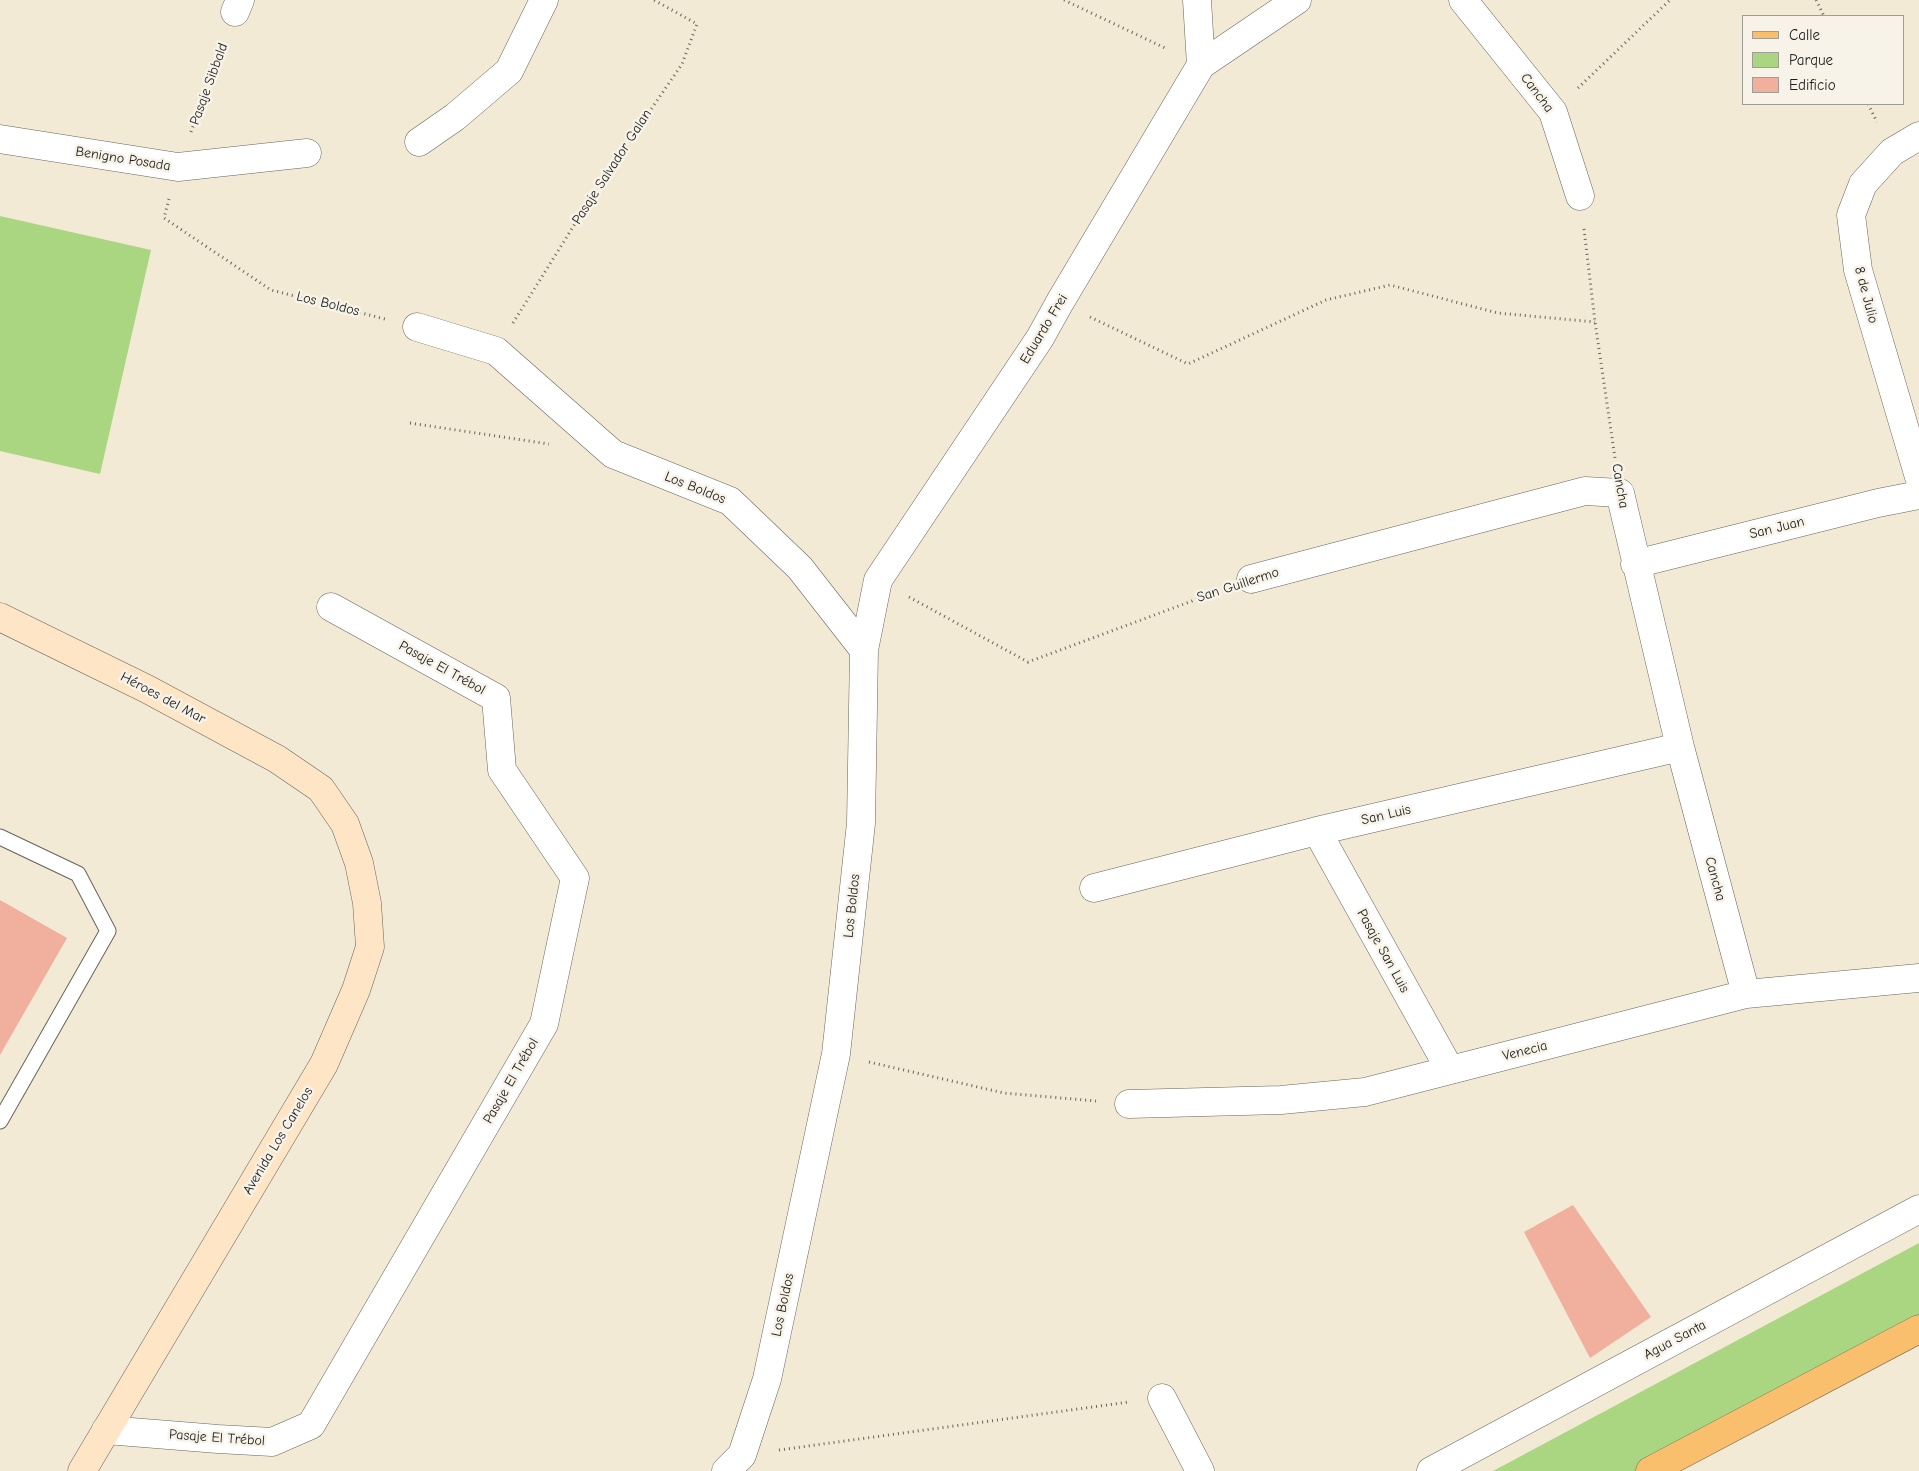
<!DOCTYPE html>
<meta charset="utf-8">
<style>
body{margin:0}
#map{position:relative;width:1919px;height:1471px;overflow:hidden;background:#f2ead4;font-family:"Comic Neue",sans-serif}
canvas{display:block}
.legend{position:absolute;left:1742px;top:15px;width:162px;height:90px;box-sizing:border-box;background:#f7f3e8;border:1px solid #9f9d96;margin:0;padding:6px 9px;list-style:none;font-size:15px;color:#1c1c1c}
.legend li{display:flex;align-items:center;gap:10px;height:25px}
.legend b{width:25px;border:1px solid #9f9d96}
</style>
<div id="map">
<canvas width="1919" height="1471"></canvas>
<ul class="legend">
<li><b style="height:6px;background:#f9bf6d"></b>Calle</li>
<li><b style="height:14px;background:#aad682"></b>Parque</li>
<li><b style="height:14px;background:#f1af9e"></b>Edificio</li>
</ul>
</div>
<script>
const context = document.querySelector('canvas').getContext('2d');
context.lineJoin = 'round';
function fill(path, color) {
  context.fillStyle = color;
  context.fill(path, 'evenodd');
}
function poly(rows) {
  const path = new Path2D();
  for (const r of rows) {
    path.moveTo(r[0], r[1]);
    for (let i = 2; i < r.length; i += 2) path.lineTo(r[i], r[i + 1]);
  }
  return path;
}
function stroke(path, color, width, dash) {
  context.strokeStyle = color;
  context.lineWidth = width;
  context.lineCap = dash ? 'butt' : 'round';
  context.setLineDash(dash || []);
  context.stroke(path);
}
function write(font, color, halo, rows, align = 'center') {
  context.font = font + ' "Comic Neue",sans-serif';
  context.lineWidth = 5;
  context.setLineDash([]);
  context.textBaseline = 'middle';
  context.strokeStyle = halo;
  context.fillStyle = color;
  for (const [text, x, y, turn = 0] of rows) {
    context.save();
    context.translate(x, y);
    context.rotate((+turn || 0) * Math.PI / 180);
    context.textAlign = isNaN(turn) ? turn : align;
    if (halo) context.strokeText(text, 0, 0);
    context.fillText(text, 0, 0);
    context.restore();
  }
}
fill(poly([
 [0,216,151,250,100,474,0,451],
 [1919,1243,1919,1327,1656,1471,1493,1471]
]), '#aad682');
fill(poly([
 [0,900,67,938,0,1055],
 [1573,1205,1651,1317,1590,1358,1524,1232]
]), '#f1af9e');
const lane = poly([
 [0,837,78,874,108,931,0,1121]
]);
const street = poly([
 [1463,0,1553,112,1580,196],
 [235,12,240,0],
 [1201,65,1297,0],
 [1919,136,1892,152,1863,184,1851,215,1858,270,1919,477],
 [0,139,178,167,307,153],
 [419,142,455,117,509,71,544,0],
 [417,327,496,351,613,454,730,501,800,568,864,650,861,823,836,1054,767,1379,742,1455,726,1471],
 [1635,564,1878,503,1919,495],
 [1251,579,1585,491,1620,493,1680,747,1746,994],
 [864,650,878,580,1040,338,1060,302,1201,65,1197,0],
 [1317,831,1450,1070],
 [1094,888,1317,831,1680,747],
 [1129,1104,1281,1100,1365,1092,1746,994,1919,978],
 [1162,1398,1200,1471],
 [106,1430,218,1439,272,1442,311,1425,544,1024,575,878,502,770,496,698,331,607],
 [1431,1471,1919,1209]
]);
const secondary = poly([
 [0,617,147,689,277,759,321,789,345,824,359,863,367,903,370,947,356,990,324,1064,82,1471]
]);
const primary = poly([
 [1650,1471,1919,1329]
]);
stroke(lane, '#67645c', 17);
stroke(street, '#67645c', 29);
stroke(secondary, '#67645c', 29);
stroke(primary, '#67645c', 29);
stroke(poly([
 [1064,0,1165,48],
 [1816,0,1824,16],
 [1578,88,1670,0],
 [1868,104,1877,122],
 [191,132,224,44],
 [169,199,164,218,271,290,385,319],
 [1584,229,1595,322,1615,458],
 [1090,317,1188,364,1326,300,1390,285,1498,313,1595,322],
 [513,323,596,190,682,64,697,24,654,0],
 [410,423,549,444],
 [909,597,1028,662,1219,591],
 [869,1062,1004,1093,1096,1101],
 [779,1450,1129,1402]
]), '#67645c', 3, [1, 4]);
stroke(lane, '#fff', 15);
stroke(street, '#fff', 28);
stroke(secondary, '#fde5c5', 28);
stroke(primary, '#f9bf6d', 28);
write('14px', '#1c1c1c', '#f7f3e8', [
 ["Pasaje Sibbald",209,84,-70],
 ["Cancha",1537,93,53],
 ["Benigno Posada",123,159,9],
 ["Pasaje Salvador Galan",612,167,-57],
 ["8 de Julio",1866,295,75],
 ["Los Boldos",328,304,14],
 ["Eduardo Frei",1044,329,-59],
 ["Cancha",1620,486,80],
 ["Los Boldos",695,488,22],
 ["San Juan",1777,528,-14],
 ["San Guillermo",1238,585,-18],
 ["Pasaje El Trébol",442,668,29],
 ["Héroes del Mar",163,698,28],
 ["San Luis",1386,815,-13],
 ["Cancha",1715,879,75],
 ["Los Boldos",852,906,-84],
 ["Pasaje San Luis",1383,951,61],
 ["Venecia",1525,1051,-14],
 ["Pasaje El Trébol",511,1081,-60],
 ["Avenida Los Canelos",278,1141,-59],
 ["Los Boldos",783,1305,-78],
 ["Agua Santa",1675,1340,-28],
 ["Pasaje El Trébol",217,1438,4]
]);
</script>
